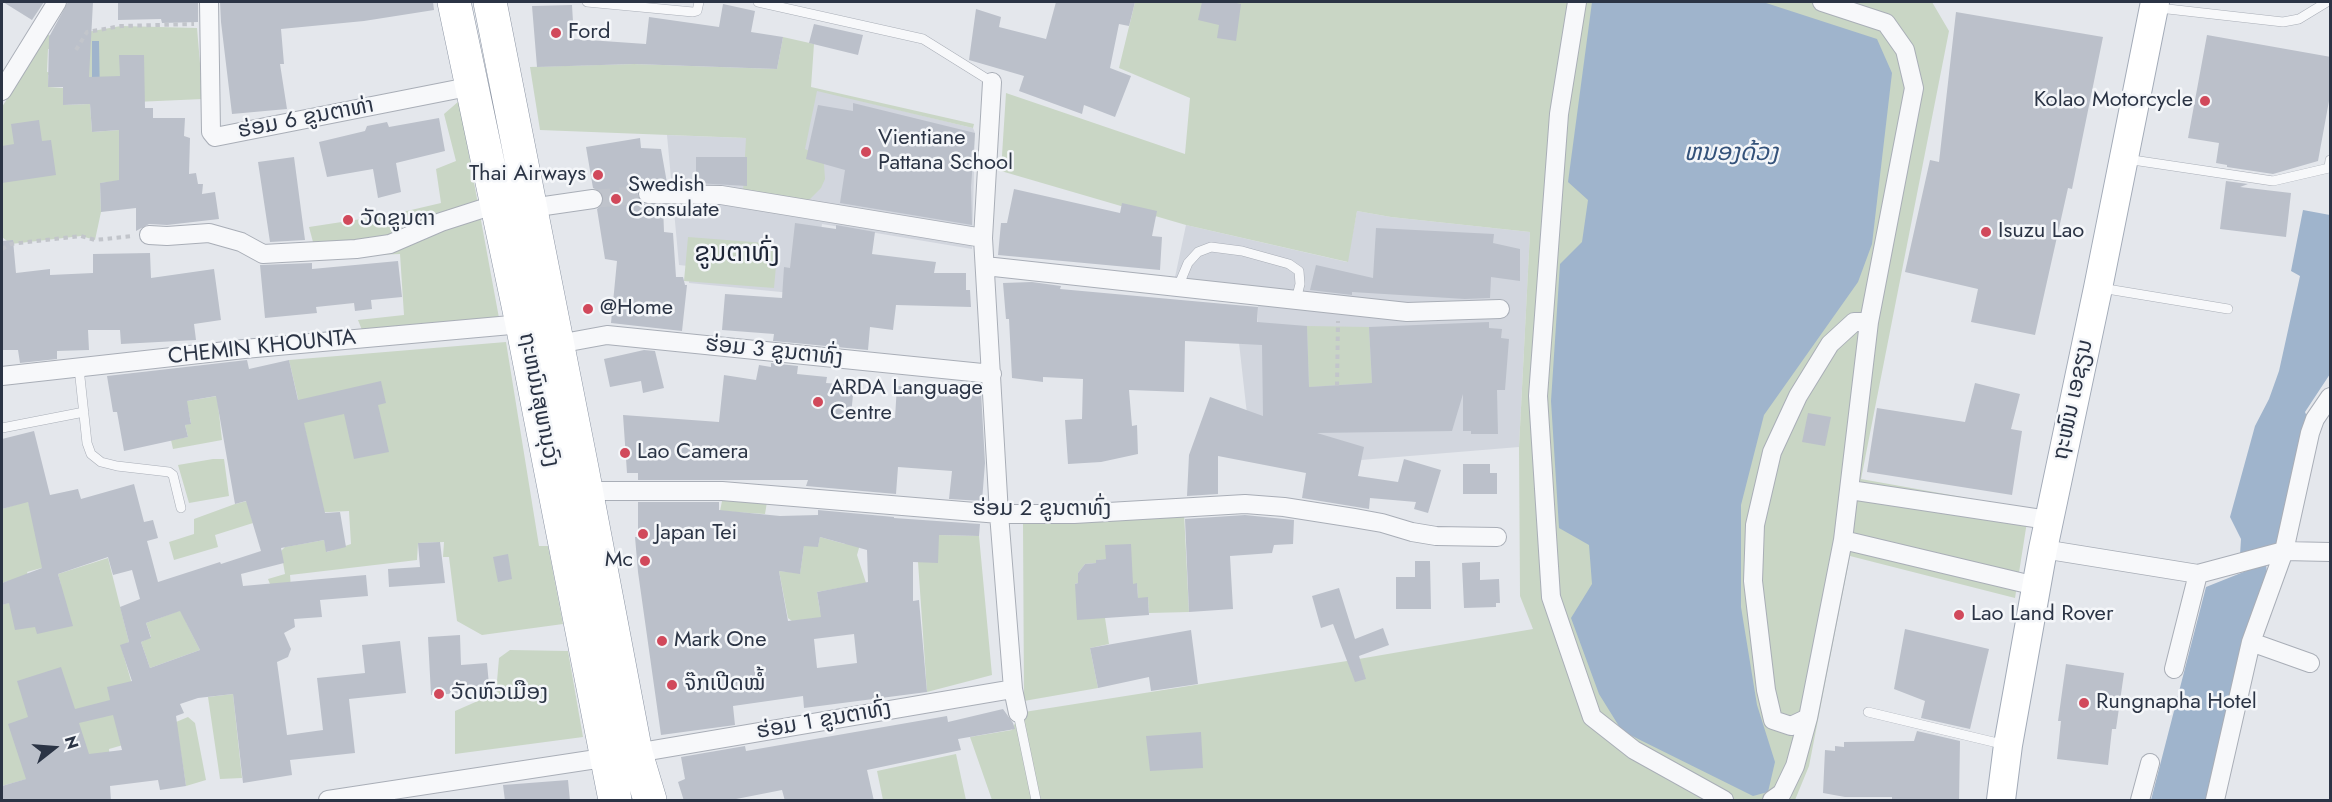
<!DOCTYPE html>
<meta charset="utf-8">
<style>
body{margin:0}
#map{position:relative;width:2332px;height:802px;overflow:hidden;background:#e4e7ec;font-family:Jost,sans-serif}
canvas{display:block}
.frame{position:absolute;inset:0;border:3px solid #2b3445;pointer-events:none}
.north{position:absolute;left:24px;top:718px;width:60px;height:60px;-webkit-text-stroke:4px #f4f6f9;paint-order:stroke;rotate:73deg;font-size:16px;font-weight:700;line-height:24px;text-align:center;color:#2b3445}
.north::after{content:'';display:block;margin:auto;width:21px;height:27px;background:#2b3445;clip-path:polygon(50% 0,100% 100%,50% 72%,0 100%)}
</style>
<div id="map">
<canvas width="2332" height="802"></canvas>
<div class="frame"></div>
<div class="north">N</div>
</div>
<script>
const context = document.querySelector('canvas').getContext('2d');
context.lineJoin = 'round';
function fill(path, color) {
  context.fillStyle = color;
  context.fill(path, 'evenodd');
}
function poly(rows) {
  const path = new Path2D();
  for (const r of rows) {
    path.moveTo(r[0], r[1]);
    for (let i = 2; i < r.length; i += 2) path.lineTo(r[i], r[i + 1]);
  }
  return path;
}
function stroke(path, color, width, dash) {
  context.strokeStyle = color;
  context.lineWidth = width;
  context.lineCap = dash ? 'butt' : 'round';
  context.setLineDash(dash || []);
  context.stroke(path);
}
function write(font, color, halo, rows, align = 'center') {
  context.font = font + ' Jost,"Noto Sans Lao",sans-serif';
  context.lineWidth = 5;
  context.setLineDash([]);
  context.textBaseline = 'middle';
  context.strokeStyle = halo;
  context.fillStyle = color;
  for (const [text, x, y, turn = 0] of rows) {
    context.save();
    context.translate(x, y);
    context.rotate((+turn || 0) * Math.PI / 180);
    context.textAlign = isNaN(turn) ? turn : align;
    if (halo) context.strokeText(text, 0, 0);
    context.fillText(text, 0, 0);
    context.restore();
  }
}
fill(poly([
 [817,90,973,128,975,133,972,249,822,224,812,295,689,283,688,266,679,265,667,135,746,138,747,156],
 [1357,211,1391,217,1530,232,1519,447,1361,460,1249,432,1239,343,1257,344,1258,302,1171,296,1186,225,1347,262]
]), '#d2d6de');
fill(poly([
 [1135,2,1932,2,1949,31,1861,479,2029,509,2015,598,1850,556,1809,766,1795,800,992,800,970,737,1012,730,1015,723,1019,722,1018,713,1347,661,1533,629,1520,596,1519,447,1530,232,1391,217,1357,211,1348,262,1186,225,1001,171,1006,93,1185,154,1190,98,1119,68],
 [121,26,197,28,203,99,90,104,92,132,119,130,119,158,135,179,100,183,101,212,95,240,81,236,11,244,2,237,2,107,47,34,76,50,48,49,47,72,61,74,48,75,48,87,63,88,63,105,90,104,87,32],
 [783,37,814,44,811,87,974,124,973,128,817,91,805,149,817,154,824,164,825,179,821,188,810,199,801,202,743,193,746,138,540,130,530,67,634,64,777,69],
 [459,101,499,318,362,330,358,320,404,315,400,254,317,257,309,227,394,214,441,203,436,169,456,161,444,114],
 [688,237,778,244,774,288,684,281],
 [1307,326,1369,327,1372,383,1309,387],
 [506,342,539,546,548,546,563,624,482,635,457,621,449,557,443,557,444,542,418,543,417,560,290,575,291,588,186,622,200,650,150,668,141,642,151,637,146,623,230,592,270,584,268,579,285,574,281,551,285,547,324,540,327,552,351,544,349,511,251,516,253,523,215,535,218,547,174,560,169,542,194,534,194,519,235,504,275,494,319,490,289,360],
 [217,396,222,440,173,449,171,440,188,437,185,425,191,423,188,409,181,402],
 [213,459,224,459,229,496,189,503,178,465],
 [28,501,45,567,27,572,33,590,61,585,58,574,108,558,129,642,121,646,144,726,123,745,109,749,110,764,34,777,2,786,2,605,14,601,8,581,2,583,2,509],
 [722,501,767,502,765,514,720,511],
 [1184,513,1189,612,1149,613,1148,598,1138,598,1137,584,1133,584,1106,545,1106,559,1097,560,1096,563,1085,564,1078,573,1078,583,1075,584,1105,618,1109,644,1090,648,1098,688,1024,701,1023,524],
 [863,534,857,555,866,583,817,592,820,611,829,617,792,621,788,618,779,571,800,573,804,546,818,546,820,537,845,544],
 [939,535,979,536,992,675,927,692,918,562],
 [510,650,568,651,583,737,455,754,455,711,496,693,499,658],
 [233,694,242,778,220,779,208,697],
 [188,717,195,723,206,780,186,786,176,722],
 [956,754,966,800,883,800,877,771]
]), '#c9d6c5');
fill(poly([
 [1592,2,1763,2,1877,39,1892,73,1872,244,1858,282,1764,415,1741,505,1741,607,1757,705,1775,762,1768,792,1753,796,1622,731,1599,694,1571,618,1592,584,1589,545,1559,528,1551,401,1560,264,1582,242,1588,200,1568,182],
 [92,41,99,41,100,100,92,100],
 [2303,210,2330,215,2330,374,2305,412,2308,419,2281,533,2275,545,2240,555,2241,539,2230,517,2255,426,2269,399,2279,371,2300,276,2291,271],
 [2266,563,2267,574,2211,800,2151,800,2206,587]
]), '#9fb4cc');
fill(poly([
 [3,2,44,2,32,20],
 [68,2,93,2,89,77,120,76,119,55,144,55,145,108,153,108,153,118,185,118,184,136,190,138,189,174,196,173,198,184,203,184,202,194,215,192,219,219,167,225,149,224,136,231,136,208,101,212,100,183,119,180,119,130,92,132,90,104,63,105,63,87,48,87,49,37],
 [118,2,198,2,198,22,162,23,161,19,118,20],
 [220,2,433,2,434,10,364,21,281,29,284,64,280,64,287,109,232,114,221,22],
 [1056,2,1135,2,1129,26,1119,24,1110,68,1131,76,1115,117,1084,105,1082,114,1019,91,1024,76,969,60,976,9,1001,17,999,27,1046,39],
 [1202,2,1232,2,1241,4,1236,41,1217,38,1219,25,1198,20],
 [723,4,755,11,751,32,783,37,777,69,634,64,537,67,532,6,572,5,574,39,646,44,649,17,719,27],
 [1956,12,2103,37,2072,189,2068,188,2035,335,1971,322,1978,289,1905,272,1930,160,1939,162],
 [814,24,863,35,858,55,809,43],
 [2207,35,2331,57,2331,90,2318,161,2273,174,2227,167,2227,165,2216,163,2219,143,2188,138],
 [853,103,975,133,971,187,972,225,840,203,845,170,806,159,818,105,853,111],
 [439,118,445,151,396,163,401,192,378,198,373,169,327,177,319,142,365,131,367,126,387,122,389,127],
 [39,120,42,141,51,140,56,175,2,183,2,146,14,144,11,124],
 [640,138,641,148,661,149,667,183,643,184,638,189,637,194,643,204,663,205,664,232,673,233,676,277,683,277,685,285,687,285,682,331,611,323,617,261,605,259,597,209,603,204,604,197,601,192,593,188,586,147],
 [294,157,305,240,270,242,258,162],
 [696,157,747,157,747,186,696,183],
 [2226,181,2248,184,2240,187,2291,193,2286,237,2220,229],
 [1014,189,1120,213,1122,203,1157,211,1152,236,1162,237,1160,270,998,255,1001,223,1007,223],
 [795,223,836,229,836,225,875,232,872,254,936,262,934,273,966,273,966,290,970,290,971,307,896,305,893,330,870,327,868,350,773,341,774,334,722,330,725,294,782,298,784,267,790,268],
 [1376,228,1494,234,1493,243,1520,249,1520,281,1491,277,1490,298,1465,299,1352,292,1352,295,1310,290,1316,265,1373,278],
 [13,240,16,273,50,269,50,275,93,273,93,254,150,253,151,278,214,269,221,320,194,324,196,340,121,344,120,330,88,330,89,350,57,351,57,359,20,363,18,350,2,350,2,241],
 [398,261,402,297,371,300,372,309,355,311,354,303,316,307,317,313,265,318,260,265,312,263,312,269],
 [1032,282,1061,286,1060,289,1258,307,1257,322,1307,326,1309,387,1372,383,1369,327,1489,322,1489,328,1502,329,1501,338,1509,339,1505,390,1497,390,1498,434,1471,434,1471,431,1463,431,1463,394,1452,431,1317,433,1364,447,1358,476,1398,482,1404,459,1441,470,1428,513,1414,509,1416,502,1370,498,1369,509,1302,498,1306,473,1218,456,1218,494,1187,496,1189,455,1210,397,1263,416,1262,345,1185,341,1184,392,1129,390,1132,426,1137,425,1138,454,1101,462,1068,464,1065,420,1082,419,1083,379,1043,377,1043,382,1012,378,1009,319,1006,319,1003,283],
 [644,350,655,351,664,388,643,393,641,381,610,387,604,359],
 [247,360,249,369,289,360,298,400,381,381,386,403,378,405,389,452,354,459,344,414,304,423,325,513,340,512,346,547,326,552,324,540,281,548,284,563,241,574,243,586,366,575,368,596,320,600,322,617,294,619,295,627,284,633,291,649,288,657,277,662,287,735,323,730,317,678,365,673,362,645,400,641,406,693,349,699,355,753,290,760,292,775,243,783,233,694,198,698,180,704,184,713,176,716,186,786,160,790,158,780,110,786,111,801,2,801,2,786,26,779,8,724,28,717,17,681,61,667,75,709,110,700,107,687,132,681,120,645,129,642,120,607,140,599,132,570,113,575,108,557,58,574,73,626,37,634,35,627,15,630,9,603,2,605,2,583,42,568,28,502,2,509,2,439,34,431,50,495,78,489,81,499,134,484,144,522,153,520,158,538,147,541,158,582,220,562,221,564,261,551,246,501,235,504,216,396,187,401,191,424,185,425,188,437,124,451,117,412,113,412,107,376],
 [180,611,200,650,150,668,141,642,151,638,146,623],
 [113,715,122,750,89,754,79,723],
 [771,363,798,366,797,374,827,377,826,383,854,385,851,415,895,418,897,386,981,392,985,463,982,501,949,499,952,471,898,467,896,494,806,486,808,480,638,480,638,473,627,473,623,415,719,422,724,375,756,380,759,365,771,367],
 [1975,383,2020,394,2011,429,2022,431,2012,495,1867,472,1877,408,1965,422],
 [1808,413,1831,417,1825,446,1802,442],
 [1463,464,1490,464,1490,473,1497,473,1497,494,1463,494],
 [638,502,719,502,719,510,780,516,818,515,818,510,894,517,894,518,980,524,979,536,939,535,938,563,913,562,913,601,919,600,927,692,804,708,803,696,733,706,735,725,661,735,638,572,635,537,638,537],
 [820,537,867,550,868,582,817,592,821,617,788,621,779,571,800,574,804,546,818,547],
 [854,634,857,663,817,668,814,639],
 [1245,515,1294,520,1293,544,1274,545,1272,553,1230,556,1233,609,1189,612,1185,519],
 [440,542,445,583,389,587,388,569,420,567,418,543],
 [1131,544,1133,584,1137,583,1138,598,1148,597,1149,615,1077,620,1075,584,1078,583,1078,573,1085,564,1096,563,1096,560,1106,559,1105,545],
 [508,554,512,579,498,582,493,557],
 [1415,561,1430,561,1431,609,1396,609,1396,577,1415,577],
 [1480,562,1480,580,1499,579,1500,603,1496,603,1496,607,1464,608,1462,563],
 [1339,588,1355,639,1383,628,1389,645,1359,656,1366,679,1355,682,1333,624,1321,628,1312,596],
 [1905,629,1989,649,1970,729,1921,718,1925,701,1894,689],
 [1191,630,1198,684,1151,691,1149,677,1098,688,1090,648],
 [460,635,461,665,487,663,489,685,462,688,463,693,431,695,428,637],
 [2066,664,2124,673,2116,729,2112,729,2108,765,2057,759,2061,721,2058,721],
 [1003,709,1013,723,1015,729,958,739,961,750,867,770,874,801,785,801,782,790,726,801,684,801,678,782,685,779,681,757,745,746,746,751,947,716,948,722],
 [1917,731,1960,741,1959,801,1892,801,1892,797,1845,797,1823,793,1825,750,1835,751,1835,746,1844,747,1844,742,1914,741],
 [1201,732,1203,768,1150,771,1146,736],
 [568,780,570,801,505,801,503,785]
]), '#bbc0ca');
stroke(poly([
 [593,199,648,194]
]), '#bfc3cb', 18, [18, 9]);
const lane = poly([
 [587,2,693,12,697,11,699,2],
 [758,2,923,39,992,82],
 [2159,8,2283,22,2299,19,2327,2],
 [2126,159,2273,181,2329,168,2330,160],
 [1178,287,1188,263,1198,252,1211,247,1242,251,1289,264,1299,271,1300,284,1296,300],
 [2101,288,2228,309],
 [79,368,87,443,91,454,101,462,117,466,169,472,173,475,181,508],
 [2,428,84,412],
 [1868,712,2006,745],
 [1018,713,1036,800]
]);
const street = poly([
 [209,2,211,132,215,137,473,86],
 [1577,2,1559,114,1538,396,1551,597,1592,717,1634,750,1724,800],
 [1822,2,1886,23,1905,50,1914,88,1869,322,1843,540,1808,718,1791,726,1773,720,1766,690,1753,581,1755,525,1772,452,1798,396,1830,344,1854,322,1869,322],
 [992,82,983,238,999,514,1013,689,1018,713],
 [2,91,57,2],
 [648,194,721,195,983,238],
 [531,208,593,199],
 [149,235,167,236,209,233,241,242,263,254,356,249,390,244,441,222,497,204],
 [985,266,1407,312,1500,309],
 [558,344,607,335,992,374],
 [2,376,244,349,522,324],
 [1850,490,2048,520],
 [585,491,722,491,999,514,1074,514,1245,504,1284,507,1354,518,1382,523,1412,532,1436,536,1497,537],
 [1843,540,2036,586],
 [2043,549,2198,574,2284,551,2330,552],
 [2251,642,2310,663],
 [2174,669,2198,574],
 [328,800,636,753,1013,689],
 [1772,800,1782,793,1795,766,1808,718],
 [2140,800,2150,763],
 [2215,800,2251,642,2284,551,2310,433,2315,419,2330,397]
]);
const primary = poly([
 [2001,800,2008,745,2043,549,2098,288,2155,2]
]);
const highway = poly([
 [454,2,522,324,615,800],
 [490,2,582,468,636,753,650,800]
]);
stroke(lane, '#a9aeb7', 10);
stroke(street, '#a9aeb7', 20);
stroke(primary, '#a3abb8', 30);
stroke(highway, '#8b94a3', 34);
stroke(poly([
 [76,50,87,32,121,26,194,24],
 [2,249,11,244,81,236,95,240,133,236],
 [1337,386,1338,321]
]), '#c2c5cb', 4, [4.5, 4.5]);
stroke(lane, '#f7f8fa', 9);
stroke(street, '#f7f8fa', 18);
stroke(primary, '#fff', 28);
stroke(highway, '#fff', 33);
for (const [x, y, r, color] of [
 [556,33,6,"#d1495b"],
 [2205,101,6,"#d1495b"],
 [866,152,6,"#d1495b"],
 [598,175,6,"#d1495b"],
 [616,199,6,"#d1495b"],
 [348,220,6,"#d1495b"],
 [1986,232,6,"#d1495b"],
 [588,309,6,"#d1495b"],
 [818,402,6,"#d1495b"],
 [625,453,6,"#d1495b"],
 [643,534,6,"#d1495b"],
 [645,561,6,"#d1495b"],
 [1959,615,6,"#d1495b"],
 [662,641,6,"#d1495b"],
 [672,685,6,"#d1495b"],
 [439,694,6,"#d1495b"],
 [2084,703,6,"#d1495b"]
]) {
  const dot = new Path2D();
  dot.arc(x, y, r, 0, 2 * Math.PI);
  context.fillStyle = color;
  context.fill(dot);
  stroke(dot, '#f4f6f9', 2);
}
write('22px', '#2b3445', '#f4f6f9', [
 ["Ford",568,33],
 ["Kolao Motorcycle",2193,101,"right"],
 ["Vientiane",878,139],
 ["Pattana School",878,164],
 ["Thai Airways",586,175,"right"],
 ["Swedish",628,186],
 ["Consulate",628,211],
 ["ວັດຂູນຕາ",360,220],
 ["Isuzu Lao",1998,232],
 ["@Home",600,309],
 ["ARDA Language",830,389],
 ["Centre",830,414],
 ["Lao Camera",637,453],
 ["Japan Tei",655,534],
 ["Mc",633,561,"right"],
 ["Lao Land Rover",1971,615],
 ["Mark One",674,641],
 ["ຈ໊ກເປີດໝ້ໍ",684,685],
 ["ວັດຫົວເມືອງ",451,694],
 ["Rungnapha Hotel",2096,703]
], 'left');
write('22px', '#2b3445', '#f4f6f9', [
 ["ຮ່ອມ 6 ຂູນຕາທ່າ",306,119,-11],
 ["CHEMIN KHOUNTA",262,348,-6],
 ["ຮ່ອມ 3 ຂູນຕາທົ່ງ",774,352,6],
 ["ຖະຫນົນສຸພານຸວົງ",538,400,79],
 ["ຖະໜົນ ເອຊຽນ",2074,400,-78],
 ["ຮ່ອມ 2 ຂູນຕາທົ່ງ",1042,510],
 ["ຮ່ອມ 1 ຂູນຕາທົ່ງ",824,721,-10]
]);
write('italic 24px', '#34527a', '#f4f6f9', [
 ["ຫນອງດ້ວງ",1731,154]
]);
write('26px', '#1d2536', '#f4f6f9', [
 ["ຂູນຕາທົ່ງ",737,255]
]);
</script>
